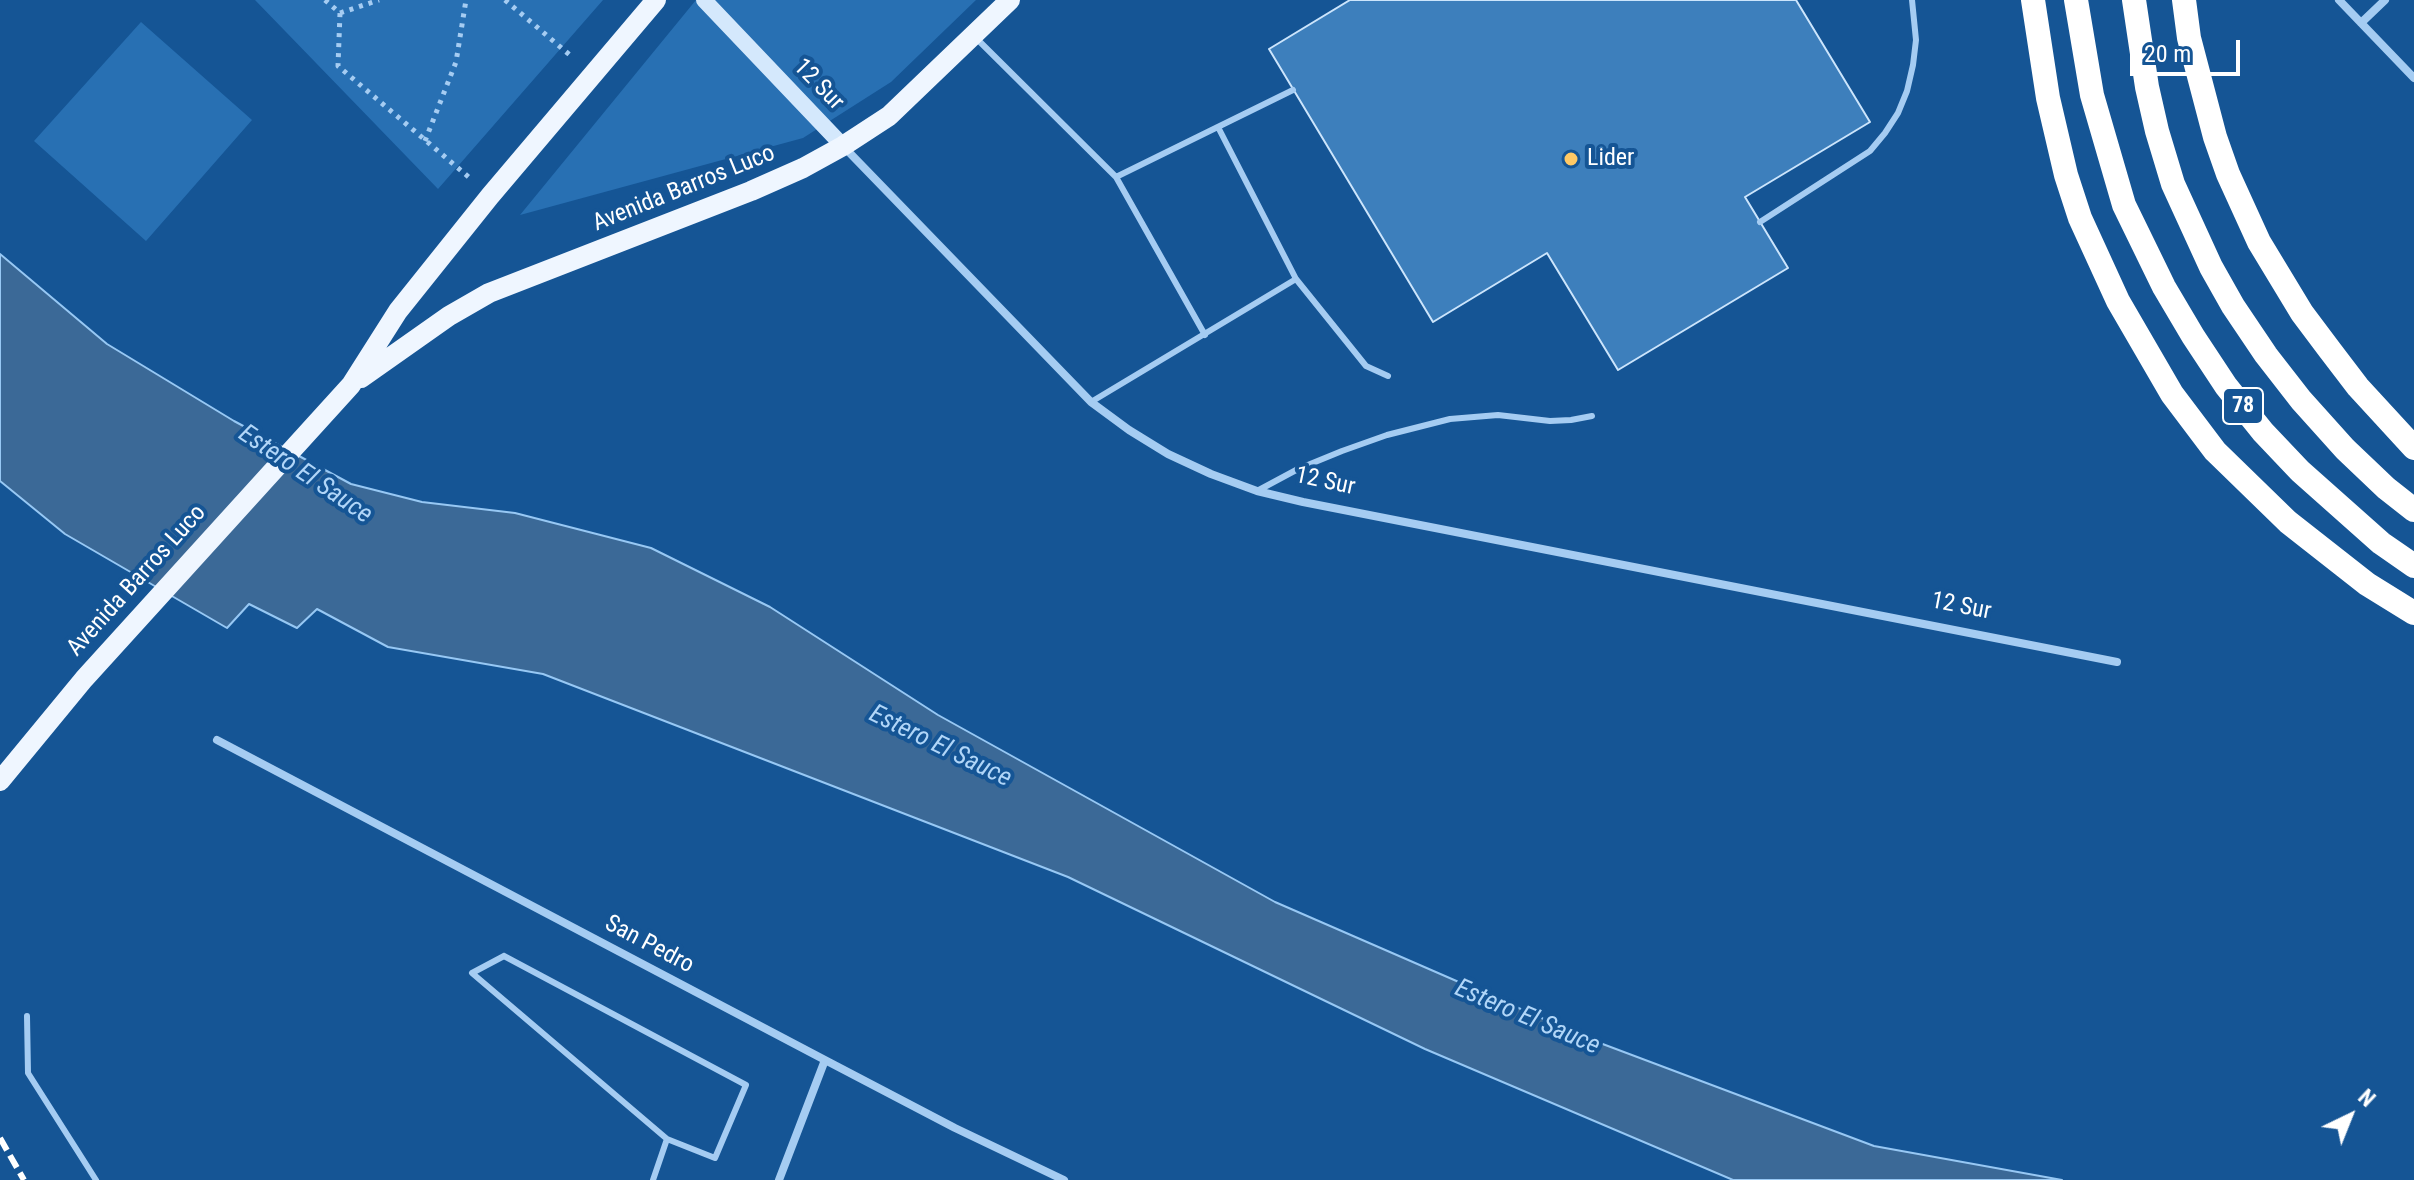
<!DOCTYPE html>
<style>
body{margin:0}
#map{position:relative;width:2414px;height:1180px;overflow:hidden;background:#155595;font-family:"Roboto Condensed",sans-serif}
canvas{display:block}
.north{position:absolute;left:2310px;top:1076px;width:80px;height:80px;-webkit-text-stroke:6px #155595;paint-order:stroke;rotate:43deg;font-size:22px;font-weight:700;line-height:32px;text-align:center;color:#fff}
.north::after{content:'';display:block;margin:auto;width:28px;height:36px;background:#fff;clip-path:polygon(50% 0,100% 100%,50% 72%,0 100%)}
.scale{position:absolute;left:2130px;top:40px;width:110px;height:36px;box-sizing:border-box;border:4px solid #fff;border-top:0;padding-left:10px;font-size:24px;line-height:28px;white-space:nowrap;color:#fff;-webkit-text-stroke:6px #155595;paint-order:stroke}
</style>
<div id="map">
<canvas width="2414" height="1180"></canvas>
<div class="north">N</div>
<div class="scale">20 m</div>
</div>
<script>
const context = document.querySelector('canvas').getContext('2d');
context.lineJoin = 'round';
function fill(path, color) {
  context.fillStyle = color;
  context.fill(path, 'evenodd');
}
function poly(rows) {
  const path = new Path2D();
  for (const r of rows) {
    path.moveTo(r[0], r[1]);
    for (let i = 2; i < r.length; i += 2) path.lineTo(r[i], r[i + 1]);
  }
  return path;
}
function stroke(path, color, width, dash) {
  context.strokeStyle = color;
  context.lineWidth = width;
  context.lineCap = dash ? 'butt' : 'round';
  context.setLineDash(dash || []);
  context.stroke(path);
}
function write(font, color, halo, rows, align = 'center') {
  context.font = font + ' "Roboto Condensed",sans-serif';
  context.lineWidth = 8;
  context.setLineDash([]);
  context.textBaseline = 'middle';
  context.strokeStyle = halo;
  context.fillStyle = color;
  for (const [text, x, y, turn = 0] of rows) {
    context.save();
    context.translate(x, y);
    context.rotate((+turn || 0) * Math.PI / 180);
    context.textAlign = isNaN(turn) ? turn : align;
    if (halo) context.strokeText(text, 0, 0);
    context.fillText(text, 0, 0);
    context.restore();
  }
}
fill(poly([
 [255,0,603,0,438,189],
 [696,0,976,0,891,82,803,138,520,215],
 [141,22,252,120,146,241,34,141]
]), '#2870b3');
const water = poly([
 [0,254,107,344,234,421,351,484,422,502,515,513,651,548,770,607,938,715,1275,902,1592,1040,1874,1146,2062,1180,1733,1180,1425,1049,1068,877,543,674,388,647,317,609,297,628,249,604,227,628,65,534,0,481,0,254]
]);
fill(water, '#3b6997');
stroke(water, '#97c8f4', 2);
const building = poly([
 [1350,0,1796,0,1870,122,1745,197,1788,268,1618,370,1547,253,1433,322,1269,49,1350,0]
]);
fill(building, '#3d7fbc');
stroke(building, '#cce5fc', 2);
stroke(poly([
 [325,0,340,13,338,66,471,179],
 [505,0,571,56],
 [340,13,379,0],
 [425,141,456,62,466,0]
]), '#a5ccf2', 5, [4, 6]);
stroke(poly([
 [975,37,1116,177,1293,90],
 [1218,127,1296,279,1366,366,1388,376],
 [1116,177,1205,335],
 [1760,222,1870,151,1885,133,1898,113,1907,91,1913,65,1916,40,1912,0],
 [1091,402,1296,279],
 [1257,491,1298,469,1342,451,1387,435,1450,419,1498,415,1550,421,1571,420,1592,416],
 [504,956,746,1085,715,1158,667,1139,472,973,504,956],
 [27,1016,28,1073,96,1180],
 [653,1180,667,1139]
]), '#a5ccf2', 6);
stroke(poly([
 [2339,0,2414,78],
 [2361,23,2385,0],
 [843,146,1091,402,1129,430,1168,454,1211,474,1257,491,1303,502,2117,662],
 [217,740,825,1060,955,1128,1064,1180],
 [779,1180,825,1060]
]), '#a5ccf2', 8);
stroke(poly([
 [704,0,843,146]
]), '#d4e8fc', 16);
stroke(poly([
 [361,378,449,316,489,293,751,191,803,168,843,146,889,116,1010,0],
 [0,781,84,679,351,385,398,311,490,196,656,0]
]), '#eff6ff', 20);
stroke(poly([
 [2033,0,2048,98,2066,175,2080,218,2118,301,2172,394,2215,451,2288,522,2367,584,2414,613],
 [2076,0,2092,95,2124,205,2164,287,2193,336,2226,386,2263,432,2300,471,2381,543,2414,566],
 [2134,0,2147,87,2157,131,2173,184,2211,267,2233,306,2266,355,2301,400,2345,449,2386,488,2414,510],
 [2184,0,2189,38,2215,137,2228,174,2259,242,2302,313,2329,349,2358,387,2414,448]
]), '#fff', 24);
stroke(poly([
 [0,1138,24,1180]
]), '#fff', 6, [14, 6]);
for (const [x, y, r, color] of [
 [1571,159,8,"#ffc965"]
]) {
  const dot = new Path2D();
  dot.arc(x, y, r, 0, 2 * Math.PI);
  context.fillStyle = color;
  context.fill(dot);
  stroke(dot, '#155595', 3);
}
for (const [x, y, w] of [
 [2243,406,40]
]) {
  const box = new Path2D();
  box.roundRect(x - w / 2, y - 18, w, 36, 6);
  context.fillStyle = '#155595';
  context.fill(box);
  stroke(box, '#fff', 2);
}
write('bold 22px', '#fff', null, [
 ["78",2243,406]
]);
write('24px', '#fff', '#155595', [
 ["12 Sur",818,85,46],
 ["Avenida Barros Luco",684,189,-22],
 ["12 Sur",1325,482,12],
 ["Avenida Barros Luco",137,581,-48],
 ["12 Sur",1961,607,11],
 ["San Pedro",649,945,28]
]);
write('24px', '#fff', '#155595', [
 ["Lider",1587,159]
], 'left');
write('italic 26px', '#b1d6f8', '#155595', [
 ["Estero El Sauce",305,475,34],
 ["Estero El Sauce",940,747,26],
 ["Estero El Sauce",1527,1018,23]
]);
</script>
